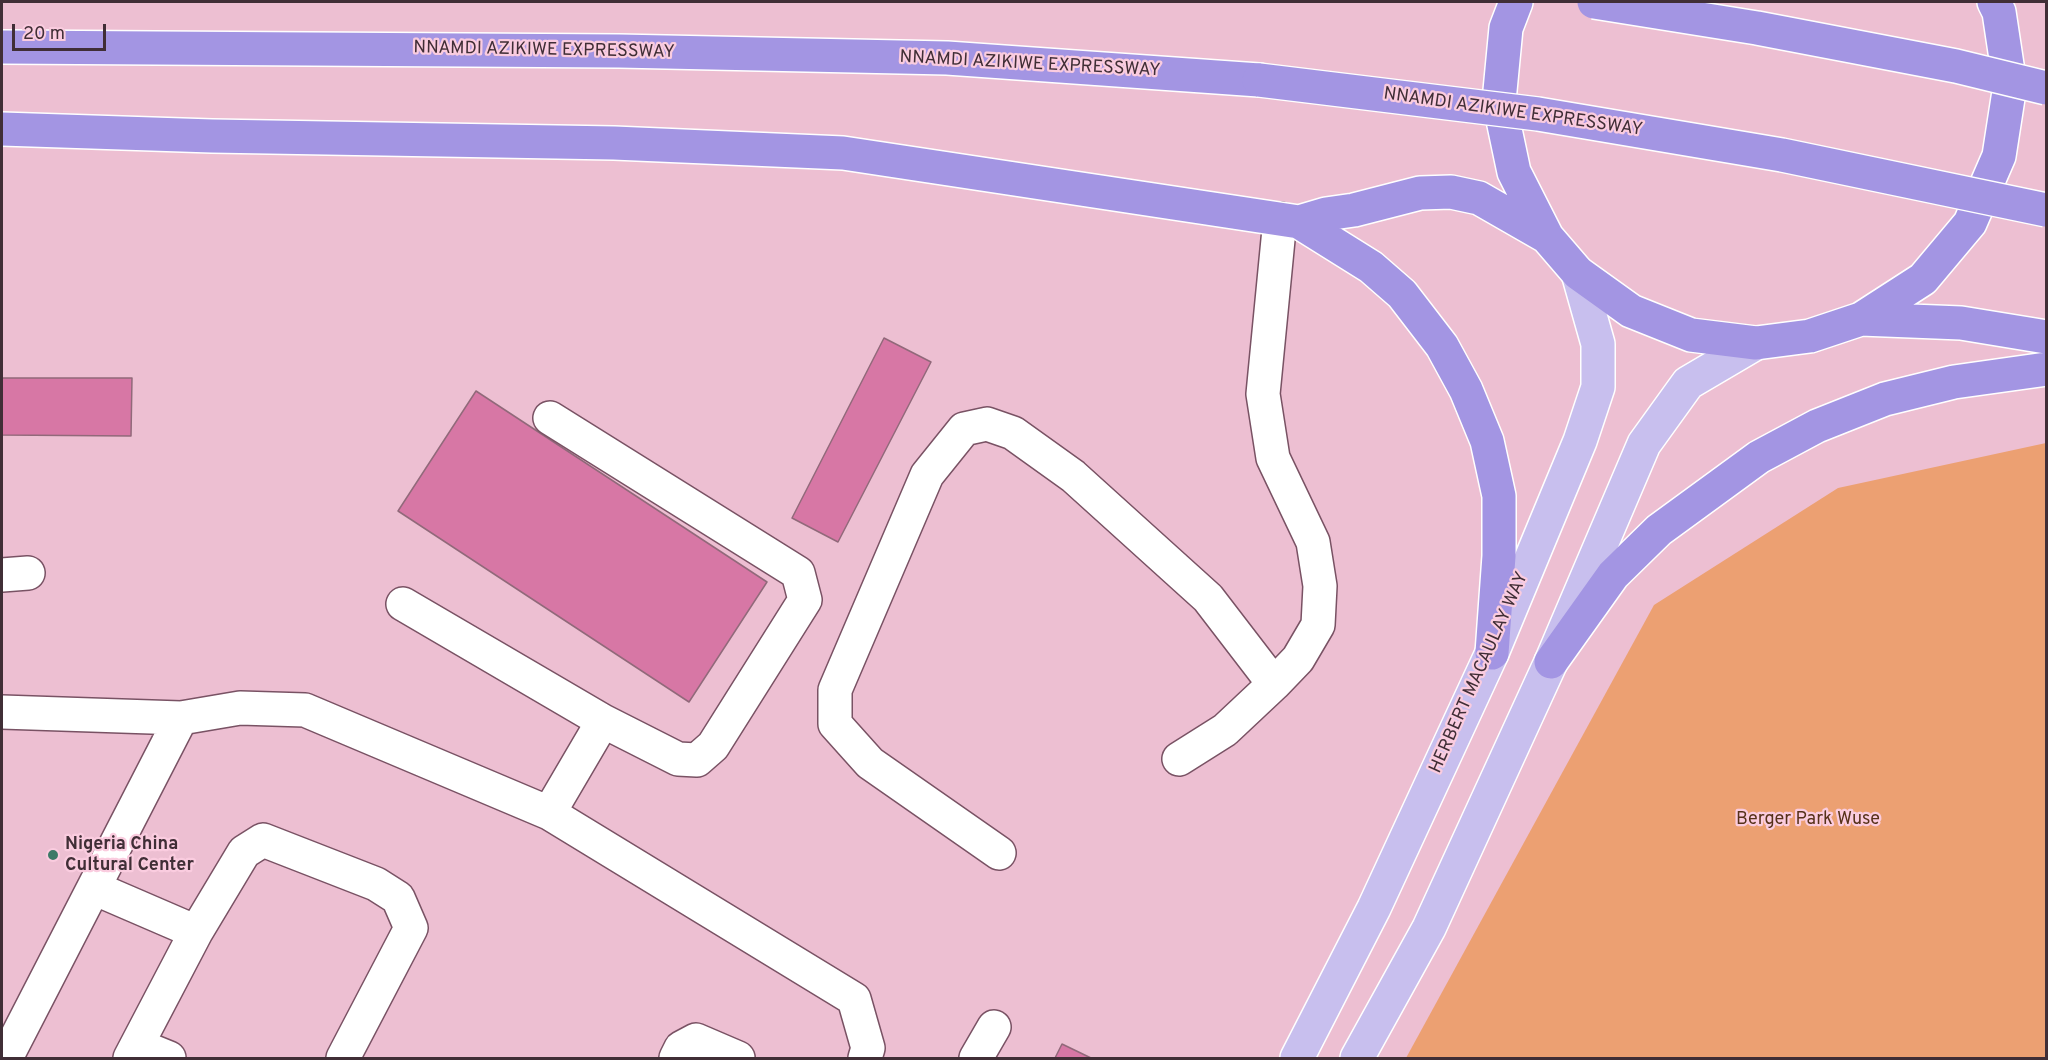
<!DOCTYPE html>
<style>
body{margin:0}
#map{position:relative;width:2048px;height:1060px;overflow:hidden;background:#edbfd2;font-family:Overpass,sans-serif}
canvas{display:block}
.frame{position:absolute;inset:0;border:3px solid #402e36;pointer-events:none}
.scale{position:absolute;left:12px;top:24px;width:94px;height:27px;box-sizing:border-box;border:3px solid #402e36;border-top:0;padding-left:8px;font-size:18px;line-height:21px;white-space:nowrap;color:#402e36;-webkit-text-stroke:4px #faccdf;paint-order:stroke}
</style>
<div id="map">
<canvas width="2048" height="1060"></canvas>
<div class="frame"></div>
<div class="scale">20 m</div>
</div>
<script>
const context = document.querySelector('canvas').getContext('2d');
context.lineJoin = 'round';
function fill(path, color) {
  context.fillStyle = color;
  context.fill(path, 'evenodd');
}
function poly(rows) {
  const path = new Path2D();
  for (const r of rows) {
    path.moveTo(r[0], r[1]);
    for (let i = 2; i < r.length; i += 2) path.lineTo(r[i], r[i + 1]);
  }
  return path;
}
function stroke(path, color, width, dash) {
  context.strokeStyle = color;
  context.lineWidth = width;
  context.lineCap = dash ? 'butt' : 'round';
  context.setLineDash(dash || []);
  context.stroke(path);
}
function write(font, color, halo, rows, align = 'center') {
  context.font = font + ' Overpass,sans-serif';
  context.lineWidth = 4.5;
  context.setLineDash([]);
  context.textBaseline = 'middle';
  context.strokeStyle = halo;
  context.fillStyle = color;
  for (const [text, x, y, turn = 0] of rows) {
    context.save();
    context.translate(x, y);
    context.rotate((+turn || 0) * Math.PI / 180);
    context.textAlign = isNaN(turn) ? turn : align;
    if (halo) context.strokeText(text, 0, 0);
    context.fillText(text, 0, 0);
    context.restore();
  }
}
fill(poly([
 [2046,443,2046,1058,1406,1058,1654,605,1838,488]
]), '#eca072');
const building = poly([
 [884,338,931,362,838,542,792,518,884,338],
 [2,378,132,378,131,436,2,435,2,378],
 [476,391,767,582,689,702,398,511,476,391],
 [1062,1044,1091,1058,1055,1058,1062,1044]
]);
fill(building, '#d777a5');
stroke(building, '#91697a', 1.5);
const minor = poly([
 [2,575,28,573],
 [403,604,603,721],
 [2,712,181,718,240,708,305,710,549,813,854,999,868,1048,865,1058],
 [1179,759,1225,730,1274,684,1298,659,1318,625,1320,586,1313,542,1273,458,1263,394,1280,219],
 [549,813,603,721,678,759,697,760,713,746,805,600,798,573,550,418],
 [999,853,870,763,835,724,835,690,927,475,964,429,987,424,1013,433,1073,476,1208,598,1274,684],
 [94,888,196,932,244,852,263,840,376,884,398,898,411,928,343,1058],
 [137,1045,169,1058],
 [6,1058,181,718],
 [130,1058,196,932],
 [676,1058,681,1048,696,1040,738,1058],
 [976,1058,994,1027]
]);
const major = poly([
 [1297,1058,1374,908,1492,653,1580,441,1598,387,1598,344,1578,273],
 [1357,1058,1429,928,1551,662,1644,444,1688,383,1756,343]
]);
const highway = poly([
 [1516,2,1506,28,1499,101,1514,172,1547,237,1578,273,1631,311,1691,335,1756,343,1810,336,1861,319,1923,279,1970,223,1999,156,2010,85,1999,12,1994,2],
 [2,47,619,51,947,58,1259,80],
 [2,129,212,136,614,143,843,153,1299,222,1326,214,1354,210,1420,193,1451,192,1479,198,1547,237],
 [1299,222,1371,267,1402,294,1442,346,1466,390,1487,441,1499,496,1499,556,1492,653],
 [1861,319,1961,323,2046,337],
 [1551,662,1613,575,1659,530,1759,457,1817,426,1885,399,1954,382,2046,369]
]);
stroke(minor, '#795264', 36);
stroke(major, '#fff', 36);
stroke(highway, '#fff', 36);
stroke(minor, '#fff', 33);
stroke(major, '#c8bfee', 33);
stroke(highway, '#a395e3', 33);
const highwayBridge = poly([
 [1594,2,1757,28,1956,66,2046,88],
 [1259,80,1538,114,1782,155,2046,210]
]);
stroke(highwayBridge, '#fff', 36, []);
stroke(highwayBridge, '#a395e3', 33);
for (const [x, y, r, color] of [
 [53,855,6,"#3c7a67"]
]) {
  const dot = new Path2D();
  dot.arc(x, y, r, 0, 2 * Math.PI);
  context.fillStyle = color;
  context.fill(dot);
  stroke(dot, '#faccdf', 2);
}
write('18px', '#402e36', '#faccdf', [
 ["NNAMDI AZIKIWE EXPRESSWAY",544,51,1],
 ["NNAMDI AZIKIWE EXPRESSWAY",1030,65,3],
 ["NNAMDI AZIKIWE EXPRESSWAY",1513,113,8],
 ["HERBERT MACAULAY WAY",1480,673,-66]
]);
write('18px', '#563119', '#faccdf', [
 ["Berger Park Wuse",1808,820]
]);
write('bold 18px', '#402e36', '#faccdf', [
 ["Nigeria China",65,845],
 ["Cultural Center",65,866]
], 'left');
</script>
